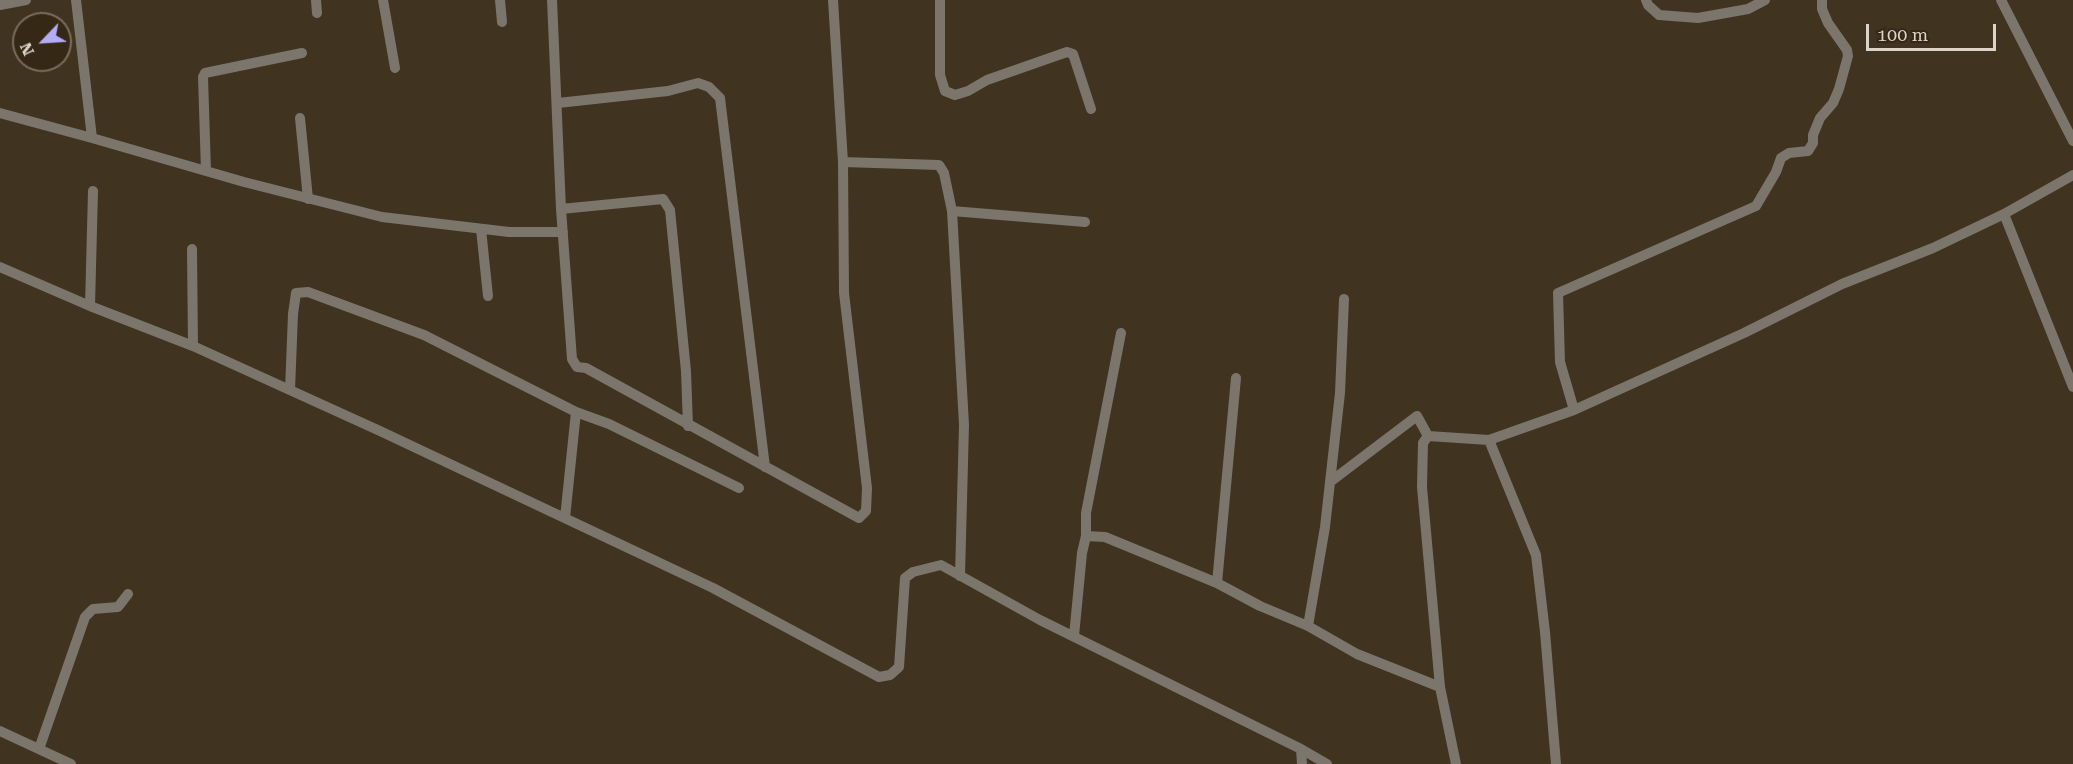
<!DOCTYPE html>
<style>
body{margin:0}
#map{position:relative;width:2073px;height:764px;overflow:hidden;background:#403320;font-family:"Roboto Serif",serif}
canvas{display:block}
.north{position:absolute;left:12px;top:12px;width:60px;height:60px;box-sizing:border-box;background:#352916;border:2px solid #786d5d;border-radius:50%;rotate:245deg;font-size:16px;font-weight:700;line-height:24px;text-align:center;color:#dcd4c8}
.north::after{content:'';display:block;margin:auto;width:21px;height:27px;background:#b4acf9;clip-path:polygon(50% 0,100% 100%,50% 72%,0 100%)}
.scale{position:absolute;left:1866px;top:24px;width:130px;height:27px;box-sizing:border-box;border:3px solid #dcd4c8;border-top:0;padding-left:8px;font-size:18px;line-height:21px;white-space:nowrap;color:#dcd4c8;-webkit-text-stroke:4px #352916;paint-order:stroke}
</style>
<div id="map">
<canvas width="2073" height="764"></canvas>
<div class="north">N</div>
<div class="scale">100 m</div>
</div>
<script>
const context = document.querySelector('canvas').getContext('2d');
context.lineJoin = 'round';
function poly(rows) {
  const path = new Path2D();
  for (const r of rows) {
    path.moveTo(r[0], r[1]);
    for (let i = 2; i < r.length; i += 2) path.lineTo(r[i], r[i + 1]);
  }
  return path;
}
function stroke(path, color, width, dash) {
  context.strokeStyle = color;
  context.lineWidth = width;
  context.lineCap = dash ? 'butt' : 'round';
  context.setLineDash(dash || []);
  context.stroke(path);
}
stroke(poly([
 [76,0,92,138],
 [316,0,317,13],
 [383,0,395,68],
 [500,0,502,22],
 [552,0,561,209,572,359,577,367,586,368,859,518,866,511,867,488,844,293,843,162,833,0],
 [940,0,940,75,945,91,955,95,968,91,987,80,1067,52,1073,54,1091,109],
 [1646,0,1648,5,1659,15,1698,18,1748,9,1765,0],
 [2001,0,2073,141],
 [0,5,26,0],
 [558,103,668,91,698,83,709,87,720,98,765,467],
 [0,113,92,138,244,182,382,217,509,232,563,232],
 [300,118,308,199],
 [843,162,939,165,944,173,952,211,964,425,960,576],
 [206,171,203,77,205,73,302,53],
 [561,209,663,199,670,210,686,371,688,426],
 [952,211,1085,222],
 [2004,214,2073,387],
 [481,229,488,296],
 [192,249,193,346],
 [0,267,90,306,193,346,380,431,713,588,879,677,890,675,899,667,905,578,913,572,941,565,1040,620,1301,749,1327,764],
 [90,306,93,191],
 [290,390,293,314,296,293,308,292,424,335,576,412,609,424,739,488],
 [1574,410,1560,362,1558,293,1756,206,1776,172,1781,158,1789,153,1808,151,1813,143,1813,135,1820,118,1833,103,1839,89,1848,56,1847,50,1828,23,1822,9,1822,0],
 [1489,440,1536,555,1545,632,1556,764],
 [1330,482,1417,416,1428,436],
 [565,518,576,412],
 [1086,536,1105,537,1217,583,1260,606,1308,626,1357,654,1440,687],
 [1217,583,1236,378],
 [1308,626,1325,527,1340,393,1344,299],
 [1074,636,1082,553,1086,536,1086,513,1121,333],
 [0,731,71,764],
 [39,749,85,617,93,609,118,607,128,594],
 [1301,749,1302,764],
 [1456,764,1440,687,1422,487,1423,443,1428,436,1489,440,1574,410,1744,333,1842,284,1933,248,2004,214,2073,175]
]), '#7b756b', 10);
</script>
